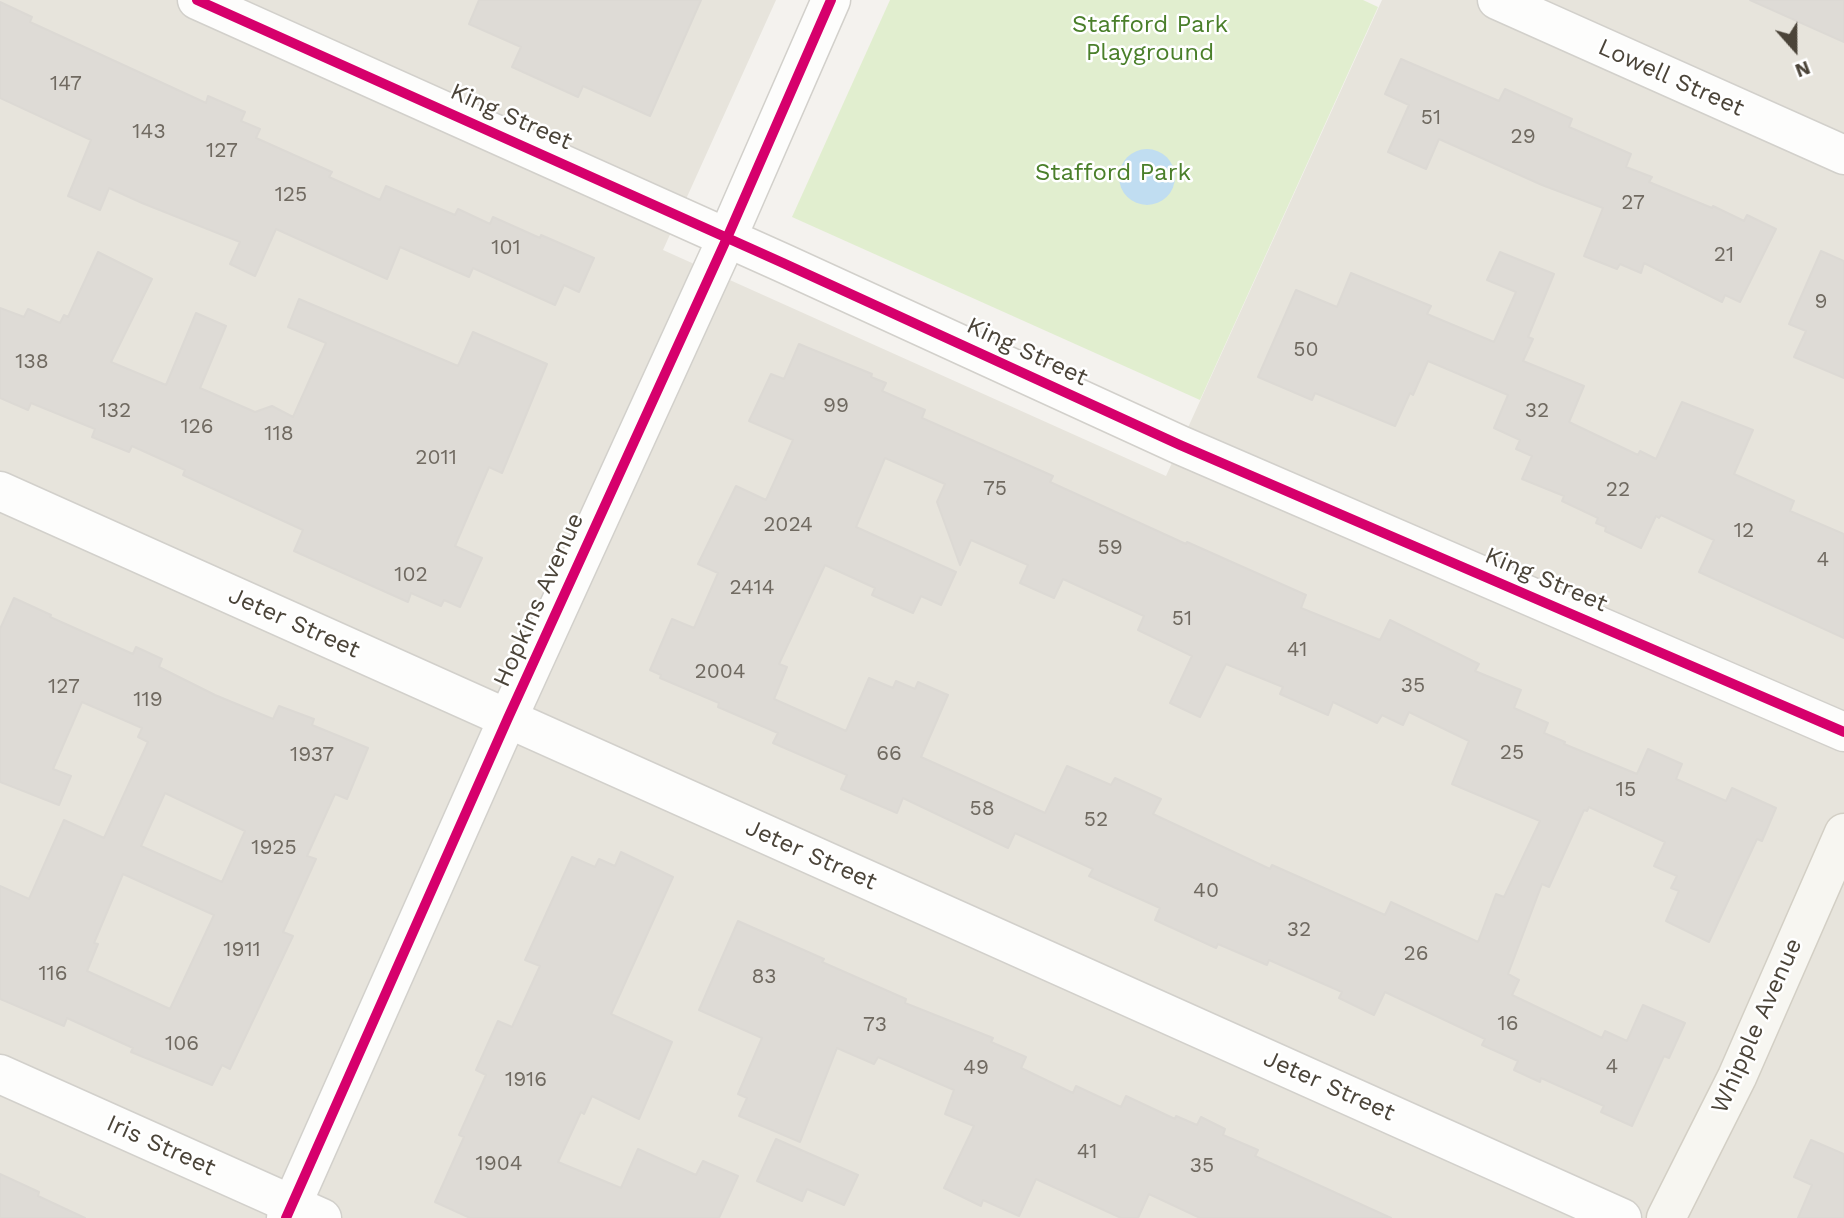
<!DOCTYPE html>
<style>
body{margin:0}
#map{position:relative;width:1844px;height:1218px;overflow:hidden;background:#f4f2ee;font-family:"Work Sans",sans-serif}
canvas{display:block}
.north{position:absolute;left:1760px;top:14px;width:70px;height:70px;-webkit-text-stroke:5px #fff;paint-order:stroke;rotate:159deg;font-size:19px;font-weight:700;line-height:28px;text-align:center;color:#4b4439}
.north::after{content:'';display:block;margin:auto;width:24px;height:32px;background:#4b4439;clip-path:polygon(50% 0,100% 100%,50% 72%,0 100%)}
</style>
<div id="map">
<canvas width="1844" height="1218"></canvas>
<div class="north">N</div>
</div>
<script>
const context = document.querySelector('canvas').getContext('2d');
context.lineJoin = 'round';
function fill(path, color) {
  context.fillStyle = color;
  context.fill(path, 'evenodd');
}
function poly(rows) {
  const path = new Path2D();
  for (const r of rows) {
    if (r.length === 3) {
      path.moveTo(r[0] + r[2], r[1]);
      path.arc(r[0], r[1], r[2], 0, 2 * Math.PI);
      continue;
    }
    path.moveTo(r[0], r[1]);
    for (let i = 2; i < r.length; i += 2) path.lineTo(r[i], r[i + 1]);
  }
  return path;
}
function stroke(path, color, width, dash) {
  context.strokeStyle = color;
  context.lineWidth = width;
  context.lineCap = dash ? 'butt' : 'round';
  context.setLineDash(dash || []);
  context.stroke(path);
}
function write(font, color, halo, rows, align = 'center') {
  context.font = font + ' "Work Sans",sans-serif';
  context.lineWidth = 5;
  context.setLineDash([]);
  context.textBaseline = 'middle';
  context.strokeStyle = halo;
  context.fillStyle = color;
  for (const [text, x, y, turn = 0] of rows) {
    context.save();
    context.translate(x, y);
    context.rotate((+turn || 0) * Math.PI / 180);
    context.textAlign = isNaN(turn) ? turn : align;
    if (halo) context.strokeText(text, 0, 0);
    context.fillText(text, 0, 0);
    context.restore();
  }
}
fill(poly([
 [0,0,776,0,663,250,1166,476,1382,0,1844,0,1844,1218,0,1218]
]), '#e7e4dc');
fill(poly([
 [890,0,1363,0,1378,7,1200,400,792,217]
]), '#e1eecf');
fill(poly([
 [1147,177,28]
]), '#c0ddf1');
const building = poly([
 [479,0,701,0,650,116,583,86,578,97,512,67,521,47,469,24,479,0],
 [1750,0,1844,0,1844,42,1750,0],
 [0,2,32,17,30,22,206,103,208,96,245,112,241,121,260,129,256,138,332,172,329,177,380,200,386,186,455,215,458,209,490,224,493,217,540,238,541,235,594,258,579,292,564,285,555,305,473,268,469,277,400,247,387,279,276,229,255,276,230,264,240,242,142,203,109,188,100,210,68,196,91,140,0,98,0,2],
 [1401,59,1499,101,1505,89,1572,119,1569,127,1631,154,1626,167,1652,177,1649,182,1712,208,1713,206,1744,221,1747,215,1776,229,1740,302,1725,295,1722,302,1644,263,1641,273,1620,264,1617,269,1584,256,1603,208,1542,185,1439,139,1426,169,1388,152,1409,105,1385,94,1401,59],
 [1821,251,1844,261,1844,378,1794,357,1806,331,1789,324,1821,251],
 [98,252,152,279,111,362,166,385,196,313,226,326,200,388,255,412,272,406,293,417,326,343,288,327,299,299,458,366,473,332,547,364,502,473,489,467,455,546,482,558,460,607,444,600,441,606,411,593,408,602,294,551,303,530,183,475,185,470,132,446,129,452,92,437,95,429,31,403,28,410,0,398,0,308,24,317,28,309,60,323,64,315,68,317,98,252],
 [1500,252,1554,274,1528,337,1533,339,1523,361,1584,386,1569,422,1638,455,1640,451,1656,459,1682,402,1753,430,1734,474,1794,501,1790,511,1844,534,1844,638,1699,572,1714,540,1661,515,1659,518,1656,516,1641,548,1605,531,1606,527,1596,523,1598,518,1562,501,1564,496,1522,479,1532,456,1516,449,1520,440,1494,428,1508,395,1428,361,1413,395,1410,393,1395,426,1315,393,1312,400,1258,377,1296,290,1337,307,1351,273,1431,306,1427,314,1494,342,1516,292,1487,280,1500,252],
 [799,344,872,374,871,377,886,383,882,391,925,410,922,418,1053,476,1050,482,1186,544,1187,542,1306,595,1301,608,1380,640,1390,620,1479,664,1475,671,1521,690,1514,708,1548,723,1544,733,1565,742,1564,744,1637,774,1648,749,1682,764,1676,779,1726,801,1732,788,1776,808,1762,841,1757,839,1709,942,1666,921,1679,891,1671,888,1677,876,1654,866,1665,842,1589,807,1587,811,1584,810,1549,887,1542,884,1508,974,1519,980,1512,995,1602,1038,1605,1031,1627,1041,1643,1005,1685,1023,1669,1058,1664,1056,1632,1126,1601,1112,1604,1106,1541,1078,1540,1082,1514,1070,1518,1061,1482,1045,1485,1039,1385,992,1374,1015,1339,998,1342,992,1269,960,1267,965,1218,944,1216,948,1155,920,1160,908,1089,876,1093,869,1015,833,1008,848,903,798,897,813,841,789,847,775,773,743,778,733,718,707,719,703,660,678,661,675,650,670,672,619,694,628,718,573,698,564,736,486,766,500,793,440,749,421,771,374,784,379,799,344],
 [885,458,945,484,937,502,960,565,971,540,1028,565,1020,583,1054,598,1063,579,1144,616,1138,630,1192,656,1170,703,1200,717,1226,664,1283,687,1280,694,1328,715,1333,702,1377,723,1382,715,1403,725,1409,712,1469,741,1452,784,1540,821,1504,897,1496,894,1478,942,1391,902,1385,915,1272,865,1270,869,1153,814,1161,799,1115,778,1111,785,1067,766,1045,813,921,757,948,695,918,682,915,689,896,681,893,688,869,678,846,731,774,699,787,667,779,664,825,565,875,588,872,595,913,613,921,596,941,605,956,572,856,527,885,458],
 [14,598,51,615,50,617,133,654,136,647,162,659,159,667,215,695,273,719,279,706,314,719,312,725,368,748,347,799,335,794,307,856,316,859,283,932,293,936,230,1069,222,1065,212,1085,131,1052,133,1048,67,1018,64,1026,0,999,0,886,29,899,64,820,104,838,148,742,138,737,142,728,82,702,53,769,71,776,59,805,0,782,0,629,14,598],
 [165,793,245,831,222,882,141,846,165,793],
 [123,874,214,915,170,1009,87,971,98,944,94,943,123,874],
 [621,852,673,877,611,1014,672,1042,639,1119,592,1096,584,1114,581,1112,558,1162,621,1188,638,1149,696,1175,703,1161,738,1176,719,1218,470,1218,435,1202,464,1137,459,1135,486,1075,476,1070,498,1021,512,1027,540,966,525,960,572,857,595,867,599,859,615,866,621,852],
 [738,921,824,959,822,962,906,999,905,1003,993,1038,991,1042,1026,1057,1021,1068,1073,1093,1076,1086,1121,1107,1126,1096,1175,1119,1176,1116,1197,1125,1201,1117,1225,1129,1223,1135,1258,1150,1255,1156,1391,1218,1200,1218,1149,1194,1138,1218,1121,1218,1036,1179,1019,1216,983,1200,981,1206,944,1188,974,1126,945,1114,954,1090,878,1057,874,1064,837,1048,800,1142,739,1116,747,1098,738,1094,762,1038,699,1010,738,921],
 [776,1139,858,1175,844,1205,807,1189,802,1201,757,1181,776,1139],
 [1811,1140,1844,1154,1844,1218,1798,1218,1812,1185,1794,1177,1811,1140],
 [0,1174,39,1192,38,1196,85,1218,0,1218,0,1174]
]);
fill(building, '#dedbd6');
stroke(building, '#dcd9d4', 2);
const minor = poly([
 [197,0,783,263,1180,445,1844,732],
 [1497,0,1844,155],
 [0,491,1622,1218],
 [0,1074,322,1218]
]);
const tertiary = poly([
 [286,1218,508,718,727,238,831,0]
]);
const secondary = poly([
 [1666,1218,1737,1077,1844,833]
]);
stroke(minor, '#d2d0cb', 41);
stroke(tertiary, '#d2d0cb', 41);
stroke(secondary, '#d3cfc5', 41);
stroke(minor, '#fdfdfc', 38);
stroke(tertiary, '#fdfdfc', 38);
stroke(secondary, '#f7f6f1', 38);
stroke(poly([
 [197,0,783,263,1180,445,1844,732],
 [286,1218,508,718,727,238,831,0]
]), '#d6006c', 10);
write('21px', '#706a61', null, [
 ["147",66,84],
 ["51",1431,118],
 ["143",149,132],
 ["29",1523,137],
 ["127",222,151],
 ["125",291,195],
 ["27",1633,203],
 ["101",506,248],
 ["21",1724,255],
 ["9",1821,302],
 ["50",1306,350],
 ["138",32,362],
 ["99",836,406],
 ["132",115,411],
 ["32",1537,411],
 ["126",197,427],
 ["118",279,434],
 ["2011",436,458],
 ["75",995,489],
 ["22",1618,490],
 ["2024",788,525],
 ["12",1744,531],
 ["59",1110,548],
 ["4",1823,560],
 ["102",411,575],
 ["2414",752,588],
 ["51",1182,619],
 ["41",1297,650],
 ["2004",720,672],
 ["35",1413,686],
 ["127",64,687],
 ["119",148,700],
 ["25",1512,753],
 ["66",889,754],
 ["1937",312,755],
 ["15",1626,790],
 ["58",982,809],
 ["52",1096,820],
 ["1925",274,848],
 ["40",1206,891],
 ["32",1299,930],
 ["1911",242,950],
 ["26",1416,954],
 ["116",53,974],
 ["83",764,977],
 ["16",1508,1024],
 ["73",875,1025],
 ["106",182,1044],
 ["4",1612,1067],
 ["49",976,1068],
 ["1916",526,1080],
 ["41",1087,1152],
 ["1904",499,1164],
 ["35",1202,1166]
]);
write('24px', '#4a7f2a', '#fff', [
 ["Stafford Park",1150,25],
 ["Playground",1150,53],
 ["Stafford Park",1113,173]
]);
write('24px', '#4b4439', '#fff', [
 ["Lowell Street",1671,78,24],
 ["King Street",511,117,24],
 ["King Street",1027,352,25],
 ["King Street",1546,580,23],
 ["Hopkins Avenue",539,600,-66],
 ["Jeter Street",294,623,24],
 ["Jeter Street",811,855,24],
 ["Whipple Avenue",1757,1026,-66],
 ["Jeter Street",1329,1086,24],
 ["Iris Street",161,1146,24]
]);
</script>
